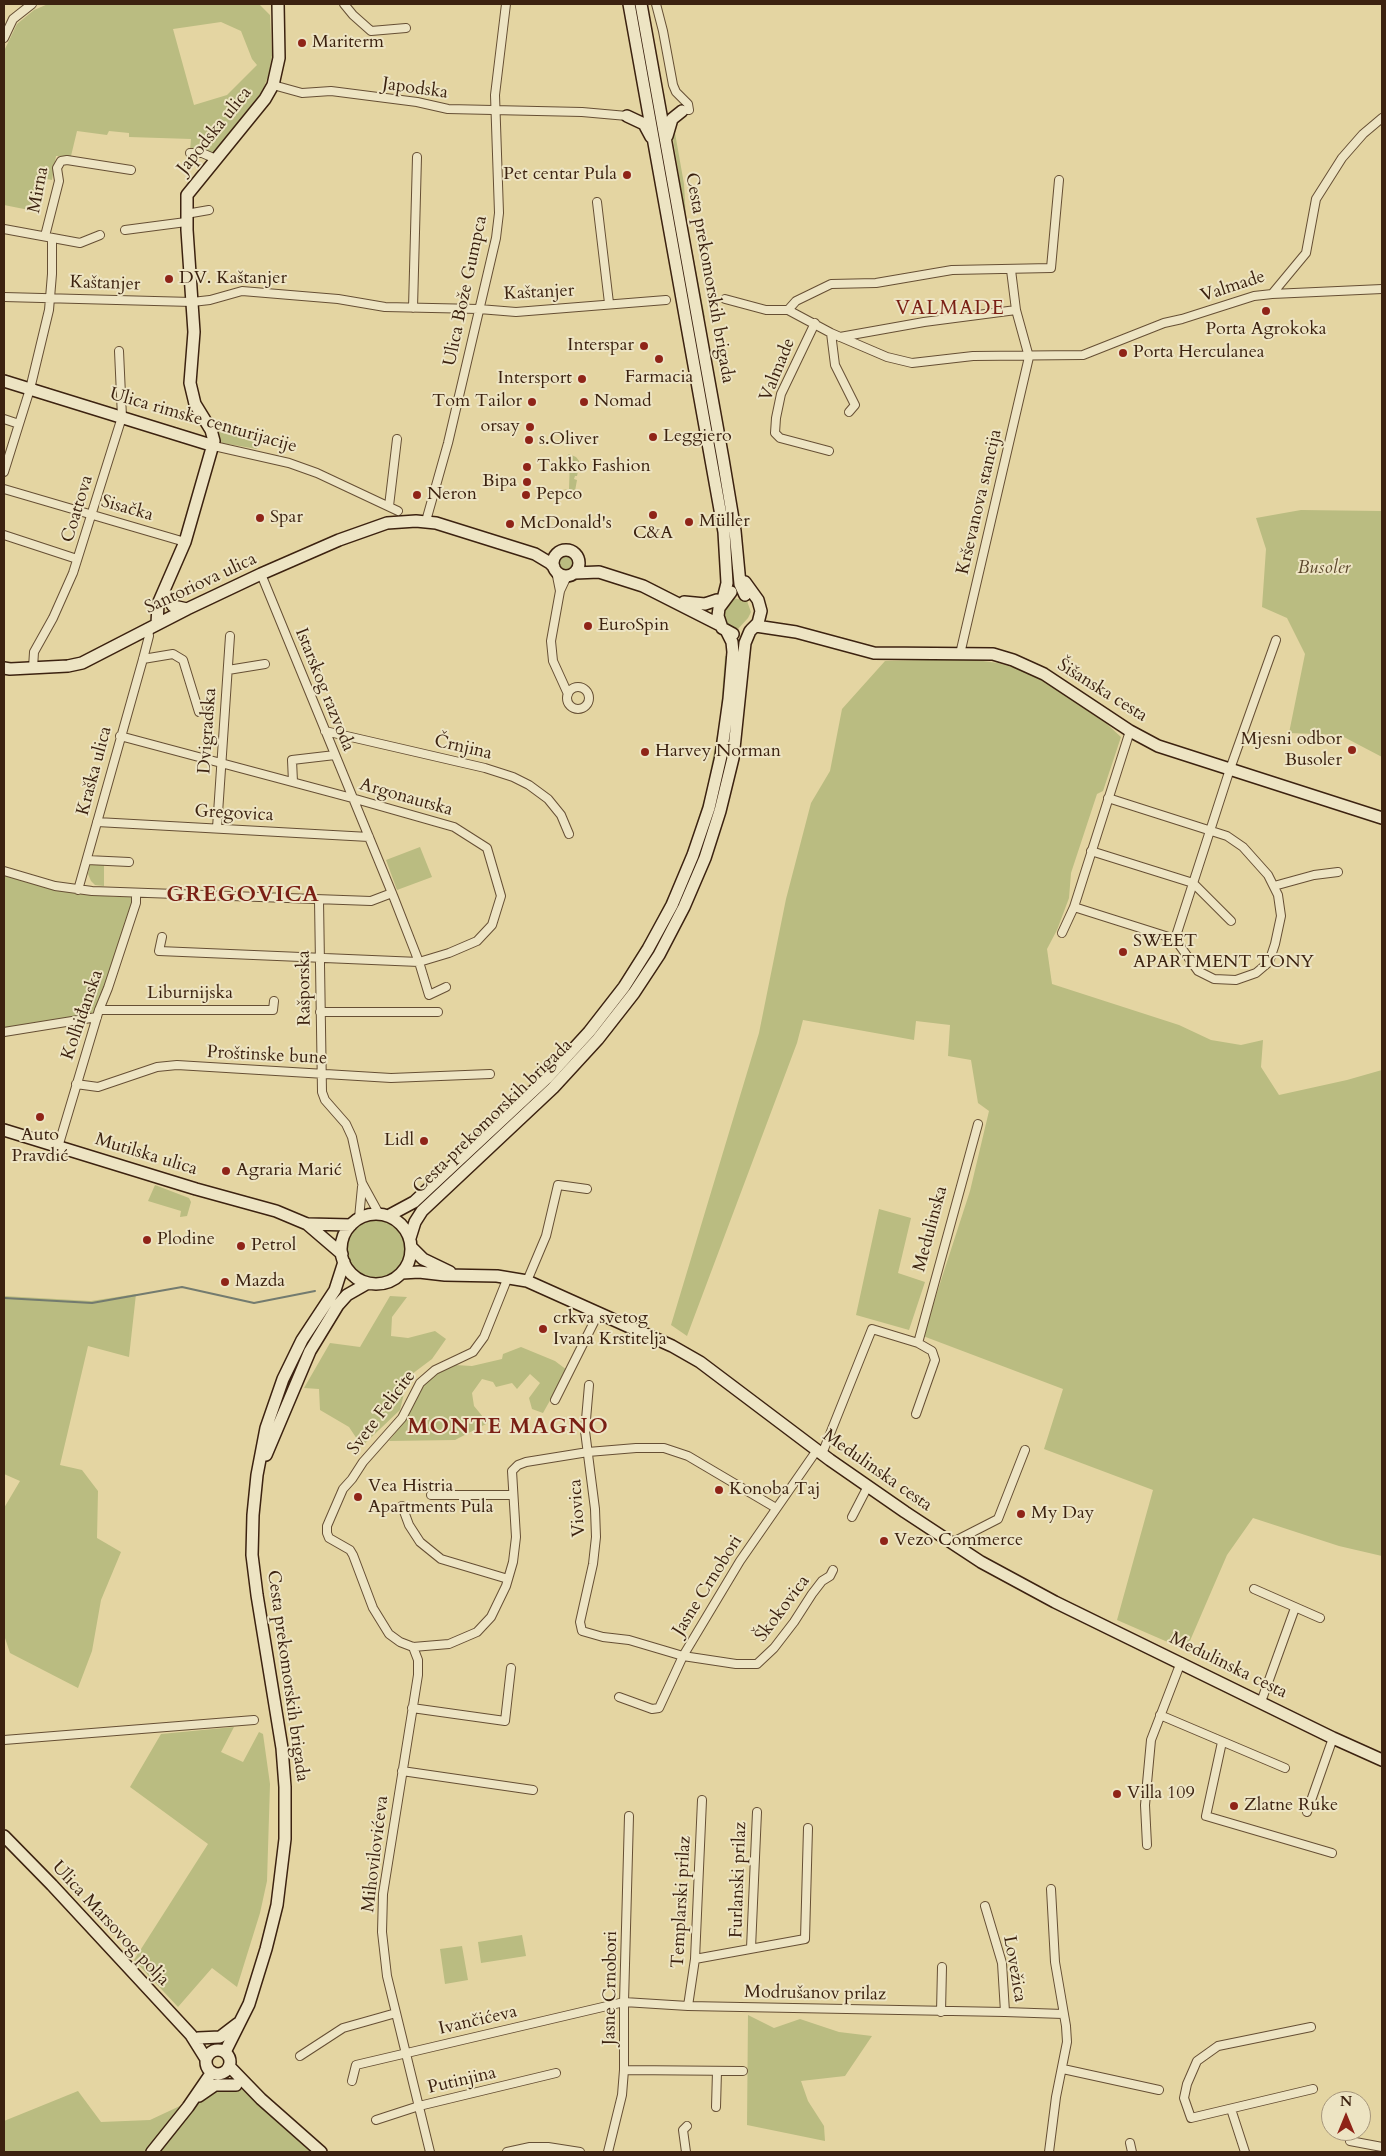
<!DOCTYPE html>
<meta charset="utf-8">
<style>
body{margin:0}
#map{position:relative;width:1386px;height:2156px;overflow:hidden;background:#e4d5a2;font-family:Cardo,serif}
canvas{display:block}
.frame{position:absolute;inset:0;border:5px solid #3c2210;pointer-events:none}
.north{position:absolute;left:1321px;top:2091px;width:50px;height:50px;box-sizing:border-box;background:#ede4c3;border:1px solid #a6967b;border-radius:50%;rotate:0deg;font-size:14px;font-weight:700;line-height:20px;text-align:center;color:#3c2210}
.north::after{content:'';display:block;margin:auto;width:18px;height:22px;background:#8f2418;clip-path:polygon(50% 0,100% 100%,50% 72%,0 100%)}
</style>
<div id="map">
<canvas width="1386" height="2156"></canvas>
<div class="frame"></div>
<div class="north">N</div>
</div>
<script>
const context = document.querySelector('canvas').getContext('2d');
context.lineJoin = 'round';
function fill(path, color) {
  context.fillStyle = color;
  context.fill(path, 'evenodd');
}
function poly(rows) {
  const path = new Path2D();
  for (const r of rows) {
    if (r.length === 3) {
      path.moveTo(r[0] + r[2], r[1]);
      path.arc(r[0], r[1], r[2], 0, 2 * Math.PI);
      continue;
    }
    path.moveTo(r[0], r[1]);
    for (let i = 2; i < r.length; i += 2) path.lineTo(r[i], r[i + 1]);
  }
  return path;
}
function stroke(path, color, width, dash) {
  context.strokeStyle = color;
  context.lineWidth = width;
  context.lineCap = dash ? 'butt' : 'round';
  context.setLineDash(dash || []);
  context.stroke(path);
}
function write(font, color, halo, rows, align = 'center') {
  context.font = font + ' Cardo,serif';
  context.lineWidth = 4;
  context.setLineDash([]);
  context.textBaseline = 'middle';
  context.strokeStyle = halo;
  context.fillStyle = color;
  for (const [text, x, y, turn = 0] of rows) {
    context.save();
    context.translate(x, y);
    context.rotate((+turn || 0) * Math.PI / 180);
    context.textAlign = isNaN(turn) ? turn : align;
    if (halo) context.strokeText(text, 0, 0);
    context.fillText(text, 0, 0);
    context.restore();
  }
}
fill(poly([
 [48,4,259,4,270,15,272,56,268,76,264,87,247,116,214,154,206,150,190,150,191,139,129,137,129,133,109,131,107,135,77,131,71,156,56,156,52,180,42,178,34,211,4,205,4,51,17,24,34,10],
 [221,22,241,31,252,59,257,65,227,95,194,105,173,29],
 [681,119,675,127,675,133,684,184,686,218,705,317,702,318,673,139,673,125],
 [216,421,253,437,257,449,222,443,215,432],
 [569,454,576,457,580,462,577,476,575,476,574,479,577,480,575,491,563,490,569,489,570,457,566,457],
 [1301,510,1382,511,1382,757,1340,735,1289,733,1305,654,1287,618,1262,607,1266,549,1256,518],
 [567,562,12],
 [733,598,747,601,751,612,748,618,738,629,725,624,723,611],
 [725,656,727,656,727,674,723,717,708,793,692,847,673,892,651,935,621,984,586,1030,535,1084,467,1146,533,1082,583,1029,620,981,649,934,671,891,690,845,706,793,720,719],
 [968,659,998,663,1032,673,1107,724,1121,737,1103,791,1097,794,1071,873,1069,898,1057,930,1047,949,1052,984,1179,1025,1211,1040,1241,1045,1263,1040,1261,1067,1279,1095,1347,1080,1382,1070,1382,1556,1339,1546,1253,1518,1227,1555,1186,1650,1117,1620,1153,1490,1044,1449,1063,1389,923,1336,970,1191,989,1111,978,1103,971,1060,948,1056,950,1025,916,1021,914,1040,803,1020,797,1043,687,1336,671,1325,759,1033,786,899,811,803,830,771,842,709,885,661],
 [420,847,432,877,397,890,386,860],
 [91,860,104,860,104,886,95,885,91,881,88,874],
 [4,871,73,889,114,897,117,897,119,892,136,893,99,1010,88,1015,4,1028],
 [155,1185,189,1198,191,1202,187,1216,180,1217,181,1211,148,1201],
 [879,1209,911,1218,898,1273,925,1282,909,1330,856,1315],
 [376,1249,29],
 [136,1294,129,1357,88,1346,60,1465,82,1470,98,1491,97,1538,121,1552,101,1600,92,1651,78,1688,10,1653,4,1635,4,1508,20,1481,4,1474,4,1296,91,1301],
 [390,1296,407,1297,392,1317,391,1336,408,1338,435,1331,446,1339,432,1359,408,1377,400,1410,360,1448,357,1439,349,1427,320,1410,319,1389,304,1388,330,1343,360,1347],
 [521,1347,555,1361,567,1370,543,1413,532,1409,529,1398,540,1383,530,1374,517,1389,512,1383,496,1387,493,1382,482,1379,472,1393,474,1406,488,1423,455,1440,389,1441,406,1419,425,1383,439,1369,455,1365,472,1366,502,1359,503,1354],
 [234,1727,221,1752,243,1762,259,1732,263,1734,270,1784,267,1881,260,1913,237,1987,212,1968,178,2007,134,1960,208,1844,130,1787,161,1734],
 [522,1935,526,1956,481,1963,478,1942],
 [462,1946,468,1980,445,1984,440,1949],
 [748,2015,774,2028,800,2019,839,2032,872,2036,845,2076,801,2081,808,2101,824,2126,825,2141,747,2125],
 [223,2090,243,2090,314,2152,4,2152,4,2121,78,2091,101,2122,150,2120,212,2091]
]), '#babc81');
stroke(poly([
 [4,1298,92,1303,182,1287,254,1303,315,1291]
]), '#737b6f', 2);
const street = poly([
 [344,4,353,15,371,31,406,28],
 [656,4,663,31,673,85,676,92,688,104,689,110],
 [4,38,13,19,32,4],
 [273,85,302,93,331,91,417,102,448,109,582,112,627,116],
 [190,153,202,153,216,159],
 [597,202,609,303],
 [186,214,209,210],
 [4,229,80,243,100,235],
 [125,230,186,222],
 [45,236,59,181,57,168,61,161,67,160,131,170],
 [1272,294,1382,289],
 [4,297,192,302,210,300,242,291,338,299,385,307,479,309,516,312,666,300],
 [725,299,766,310,788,310,831,333,887,357,912,363,973,356,1083,355,1164,323,1182,319,1254,296,1272,294,1306,253,1316,199,1342,158,1363,134,1382,118],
 [413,308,417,157],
 [788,310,796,301,831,284,876,283,952,270,1051,268,1059,180],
 [815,323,781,394,776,418,775,433,780,438,829,451],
 [831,333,835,365,855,405,849,412],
 [840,337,924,322,1016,310],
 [4,419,19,424],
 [214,446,289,463,317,473,398,511],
 [4,472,30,389,49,310,52,274,52,238],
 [4,489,185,542],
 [389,506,397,439],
 [426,521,448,443,496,238,499,213,495,95,506,4],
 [4,535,77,559],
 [556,571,560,591],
 [261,574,394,898,419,962,429,995,446,987],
 [567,576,560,591,551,641,553,661,568,694],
 [960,654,1029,357,1016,310,1011,270],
 [143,659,173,654,183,660,199,712],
 [33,668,34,652,53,618,73,573,122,417,119,351],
 [228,670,265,664],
 [578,698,11],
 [325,731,485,768,513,777,529,785,548,799,561,815,569,834],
 [120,736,352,798,454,827,487,848,501,896,492,925,477,941,449,953,419,962,159,951,162,937],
 [293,782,292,760,335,755],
 [97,822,369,837],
 [217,828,230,636],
 [1091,851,1193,883,1231,921],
 [87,860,129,862],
 [4,871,55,886,92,891,371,901,392,893],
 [1274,886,1314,875,1338,872],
 [78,890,143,659,149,636,148,628],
 [319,900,322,1092,325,1100,346,1124,352,1137,362,1183,379,1214],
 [1074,907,1175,939,1198,971,1214,979,1236,980,1256,973,1269,962,1275,944,1281,916,1278,895,1268,875,1243,847,1227,836,1108,798],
 [1062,933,1074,907,1130,731],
 [1175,939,1230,769,1276,640],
 [99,1010,273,1010,274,1001],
 [320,1012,438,1012],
 [4,1032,97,1017],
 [76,1084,98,1087,157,1067,177,1065,391,1078,490,1074],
 [58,1147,99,1010,108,988,136,903,136,893],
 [359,1218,362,1187],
 [508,1277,484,1337,473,1352,435,1370,420,1383,402,1418,363,1462,352,1479,343,1489,327,1526,327,1533,329,1538,350,1550,353,1555,373,1608,389,1634,400,1642,413,1647,449,1644,477,1632,491,1617,506,1586,513,1562,516,1537,512,1471,518,1465,526,1462,588,1452,636,1448,664,1448,688,1456,776,1508],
 [527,1281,546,1236,558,1185,587,1189],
 [918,1343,978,1124],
 [589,1385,585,1431,595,1509,596,1537,593,1564,580,1622,582,1631,603,1637,629,1640,683,1656,736,1664,757,1664,774,1648,794,1622,812,1594,822,1581,830,1576,833,1570],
 [555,1400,599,1312],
 [822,1454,872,1329,918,1343,932,1351,935,1360,916,1414],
 [431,1495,512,1495],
 [402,1506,409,1525,420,1542,441,1559,508,1579],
 [852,1517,868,1486],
 [951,1543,998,1519,1025,1450],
 [1254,1589,1320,1618],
 [413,1647,418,1660,418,1675,383,1894,382,1932,387,1976,430,2152],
 [619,1697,652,1709,659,1708,683,1656,740,1561,817,1450],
 [1261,1702,1295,1608],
 [412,1708,505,1721,511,1668],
 [1160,1715,1285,1768],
 [4,1740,254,1720],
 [1222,1742,1206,1816,1332,1853],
 [402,1771,533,1790],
 [1307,1812,1333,1738],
 [1147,1845,1145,1805,1151,1740,1181,1662],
 [985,1906,1002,1963,1005,2012,1063,2014],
 [751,1948,757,1812],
 [695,1959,805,1939,808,1828],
 [688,2006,695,1959,702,1800],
 [941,2012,942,1967],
 [1311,2027,1218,2046,1197,2061,1187,2084,1184,2098,1191,2118,1313,2089],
 [300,2056,343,2028,396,2013],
 [1063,2069,1159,2090],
 [624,2070,743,2071],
 [352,2081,356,2065,624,2002,688,2006,1005,2012],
 [716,2107,717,2071],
 [1231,2109,1245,2152],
 [376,2120,419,2106,556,2073],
 [1350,2141,1382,2147],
 [1130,2143,1132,2152],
 [507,2152,530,2147,548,2147,580,2152],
 [608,2152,622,2095,624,2070,624,2002,629,1816],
 [686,2152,683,2130,687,2126],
 [1049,2152,1056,2097,1067,2042,1066,2026,1055,1962,1051,1889]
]);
const secondary = poly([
 [629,4,724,532,727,583,724,595],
 [641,4,723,459,735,531,740,584,745,595],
 [627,116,644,124,651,137],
 [667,136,672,119,682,111],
 [4,381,214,446],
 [566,563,13],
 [575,573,599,572,643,586,720,625],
 [745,582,758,600,761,611,758,623,751,630],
 [164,592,173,606,187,609],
 [731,592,719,608,718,616,722,628,733,634],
 [684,602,705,604,717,600],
 [157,624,158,604,185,542,214,441,211,430,195,404,190,383,194,332,187,230,187,195,265,99,273,85,279,58,278,4],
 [756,626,796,632,874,653,993,654,1013,660,1044,674,1130,731,1158,746,1382,818],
 [4,668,10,669,68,666,82,663,187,609,261,574,339,540,387,523,416,521,436,523,535,554,550,563,554,567],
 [4,1130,196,1189,276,1211,307,1224,342,1254],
 [376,1249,35],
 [388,1216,414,1202,547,1078,589,1032,624,987,648,949,672,905,693,855,709,808,721,756,729,699,733,652,732,642,727,632],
 [308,1224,351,1225],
 [410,1238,415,1222,422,1211,553,1088,598,1039,634,993,659,955,684,907,705,858,720,811,733,758,745,643,750,631],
 [411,1247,423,1259,450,1272],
 [402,1273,419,1272,445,1275,497,1276,527,1281,672,1346,700,1362,830,1460,905,1512,981,1562,1055,1602,1333,1738,1382,1760],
 [266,1455,310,1351,338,1305,347,1295,368,1283],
 [4,1836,52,1885,191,2035,206,2059],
 [198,2038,220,2037,237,2024],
 [218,2062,12],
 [225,2052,249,2004,266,1949,277,1905,285,1839,285,1787,282,1748,257,1595,252,1555,253,1515,257,1475,266,1428,283,1379,302,1340,335,1290,344,1262],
 [229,2066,261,2099,321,2152],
 [199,2096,215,2085,236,2085],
 [152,2152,188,2107,212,2072]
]);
stroke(street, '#664f34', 10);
stroke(secondary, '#3c2210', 14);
stroke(street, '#ede4c3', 8);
stroke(secondary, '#ede4c3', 11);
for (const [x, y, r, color] of [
 [302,43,5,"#8f2418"],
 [627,175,5,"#8f2418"],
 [169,279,5,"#8f2418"],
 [1266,311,5,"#8f2418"],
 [644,346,5,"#8f2418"],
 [1123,353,5,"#8f2418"],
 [659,359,5,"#8f2418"],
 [582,379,5,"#8f2418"],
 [532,402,5,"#8f2418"],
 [584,402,5,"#8f2418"],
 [530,427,5,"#8f2418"],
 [653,437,5,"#8f2418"],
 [529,440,5,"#8f2418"],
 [527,467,5,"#8f2418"],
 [527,482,5,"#8f2418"],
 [417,495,5,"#8f2418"],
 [526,495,5,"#8f2418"],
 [653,515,5,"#8f2418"],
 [260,518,5,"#8f2418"],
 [689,522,5,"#8f2418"],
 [510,524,5,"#8f2418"],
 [588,626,5,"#8f2418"],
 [1352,750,5,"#8f2418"],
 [645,752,5,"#8f2418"],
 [1123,952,5,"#8f2418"],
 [40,1117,5,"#8f2418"],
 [424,1141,5,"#8f2418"],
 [226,1171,5,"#8f2418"],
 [147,1240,5,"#8f2418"],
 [241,1246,5,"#8f2418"],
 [225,1282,5,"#8f2418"],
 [543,1329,5,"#8f2418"],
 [719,1490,5,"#8f2418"],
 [358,1497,5,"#8f2418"],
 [1021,1514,5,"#8f2418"],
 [884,1541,5,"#8f2418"],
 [1117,1794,5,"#8f2418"],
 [1234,1806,5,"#8f2418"]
]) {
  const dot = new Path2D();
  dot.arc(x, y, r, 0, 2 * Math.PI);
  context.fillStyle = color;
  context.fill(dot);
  stroke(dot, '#ede4c3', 2);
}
write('18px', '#3c2210', '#ede4c3', [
 ["Mariterm",312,43],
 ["Pet centar Pula",617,175,"right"],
 ["DV. Kaštanjer",179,279],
 ["Porta Agrokoka",1266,330,"center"],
 ["Interspar",634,346,"right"],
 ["Porta Herculanea",1133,353],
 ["Farmacia",659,378,"center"],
 ["Intersport",572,379,"right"],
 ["Tom Tailor",522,402,"right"],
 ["Nomad",594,402],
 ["orsay",520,427,"right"],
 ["Leggiero",663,437],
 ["s.Oliver",539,440],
 ["Takko Fashion",537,467],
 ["Bipa",517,482,"right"],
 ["Neron",427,495],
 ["Pepco",536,495],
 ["Spar",270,518],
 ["Müller",699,522],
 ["McDonald's",520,524],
 ["C&A",653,534,"center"],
 ["EuroSpin",598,626],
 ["Mjesni odbor",1342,740,"right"],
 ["Busoler",1342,761,"right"],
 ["Harvey Norman",655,752],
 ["SWEET",1133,942],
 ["APARTMENT TONY",1133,963],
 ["Auto",40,1136,"center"],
 ["Pravdić",40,1157,"center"],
 ["Lidl",414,1141,"right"],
 ["Agraria Marić",236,1171],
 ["Plodine",157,1240],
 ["Petrol",251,1246],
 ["Mazda",235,1282],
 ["crkva svetog",553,1319],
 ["Ivana Krstitelja",553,1340],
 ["Vea Histria",368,1487],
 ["Apartments Pula",368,1508],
 ["Konoba Taj",729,1490],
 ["My Day",1031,1514],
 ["Vezo Commerce",894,1541],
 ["Villa 109",1127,1794],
 ["Zlatne Ruke",1244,1806]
], 'left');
write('18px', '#3c2210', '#ede4c3', [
 ["Japodska",415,89,8],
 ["Japodska ulica",215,131,-51],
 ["Mirna",39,190,-79],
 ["Cesta prekomorskih brigada",709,278,80],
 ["Kaštanjer",105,284,2],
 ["Valmade",1233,287,-18],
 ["Ulica Bože Gumpca",466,291,-78],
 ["Kaštanjer",539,293,-3],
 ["Valmade",778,370,-68],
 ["Ulica rimske centurijacije",203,421,16],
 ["Krševanova stancija",980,502,-77],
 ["Coattova",78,509,-73],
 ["Sisačka",127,509,16],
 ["Santoriova ulica",201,584,-25],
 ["Istarskog razvoda",324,690,68],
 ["Šišanska cesta",1102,691,32],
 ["Dvigradska",208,731,-86],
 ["Črnjina",463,748,13],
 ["Kraška ulica",95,771,-75],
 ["Argonautska",406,798,16],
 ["Gregovica",234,814,3],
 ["Rašporska",305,988,-91],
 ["Liburnijska",190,994],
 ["Kolhiđanska",83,1015,-71],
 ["Proštinske bune",267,1056,3],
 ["Cesta prekomorskih brigada",493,1117,-44],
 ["Mutilska ulica",146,1155,17],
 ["Medulinska",931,1229,-75],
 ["Svete Felicite",382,1413,-53],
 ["Medulinska cesta",877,1471,35],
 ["Viovica",578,1508,-94],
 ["Jasne Crnobori",708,1586,-58],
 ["Škokovica",783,1609,-53],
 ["Medulinska cesta",1228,1666,26],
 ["Cesta prekomorskih brigada",287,1676,82],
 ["Mihovilovićeva",376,1854,-83],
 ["Furlanski prilaz",739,1880,-88],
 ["Templarski prilaz",682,1902,-87],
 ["Ulica Marsovog polja",110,1924,47],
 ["Lovežica",1014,1969,80],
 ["Jasne Crnobori",611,1988,-89],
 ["Modrušanov prilaz",815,1994,1],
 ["Ivančićeva",478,2021,-13],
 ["Putinjina",462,2081,-13]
]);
write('italic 18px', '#5c482c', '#ede4c3', [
 ["Busoler",1324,569]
]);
context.letterSpacing = '1px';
write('20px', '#7a1f14', '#ede4c3', [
 ["VALMADE",950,309]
]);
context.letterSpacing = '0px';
context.letterSpacing = '1px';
write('bold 22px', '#7a1f14', '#ede4c3', [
 ["GREGOVICA",243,896],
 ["MONTE MAGNO",508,1428]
]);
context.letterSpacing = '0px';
</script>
